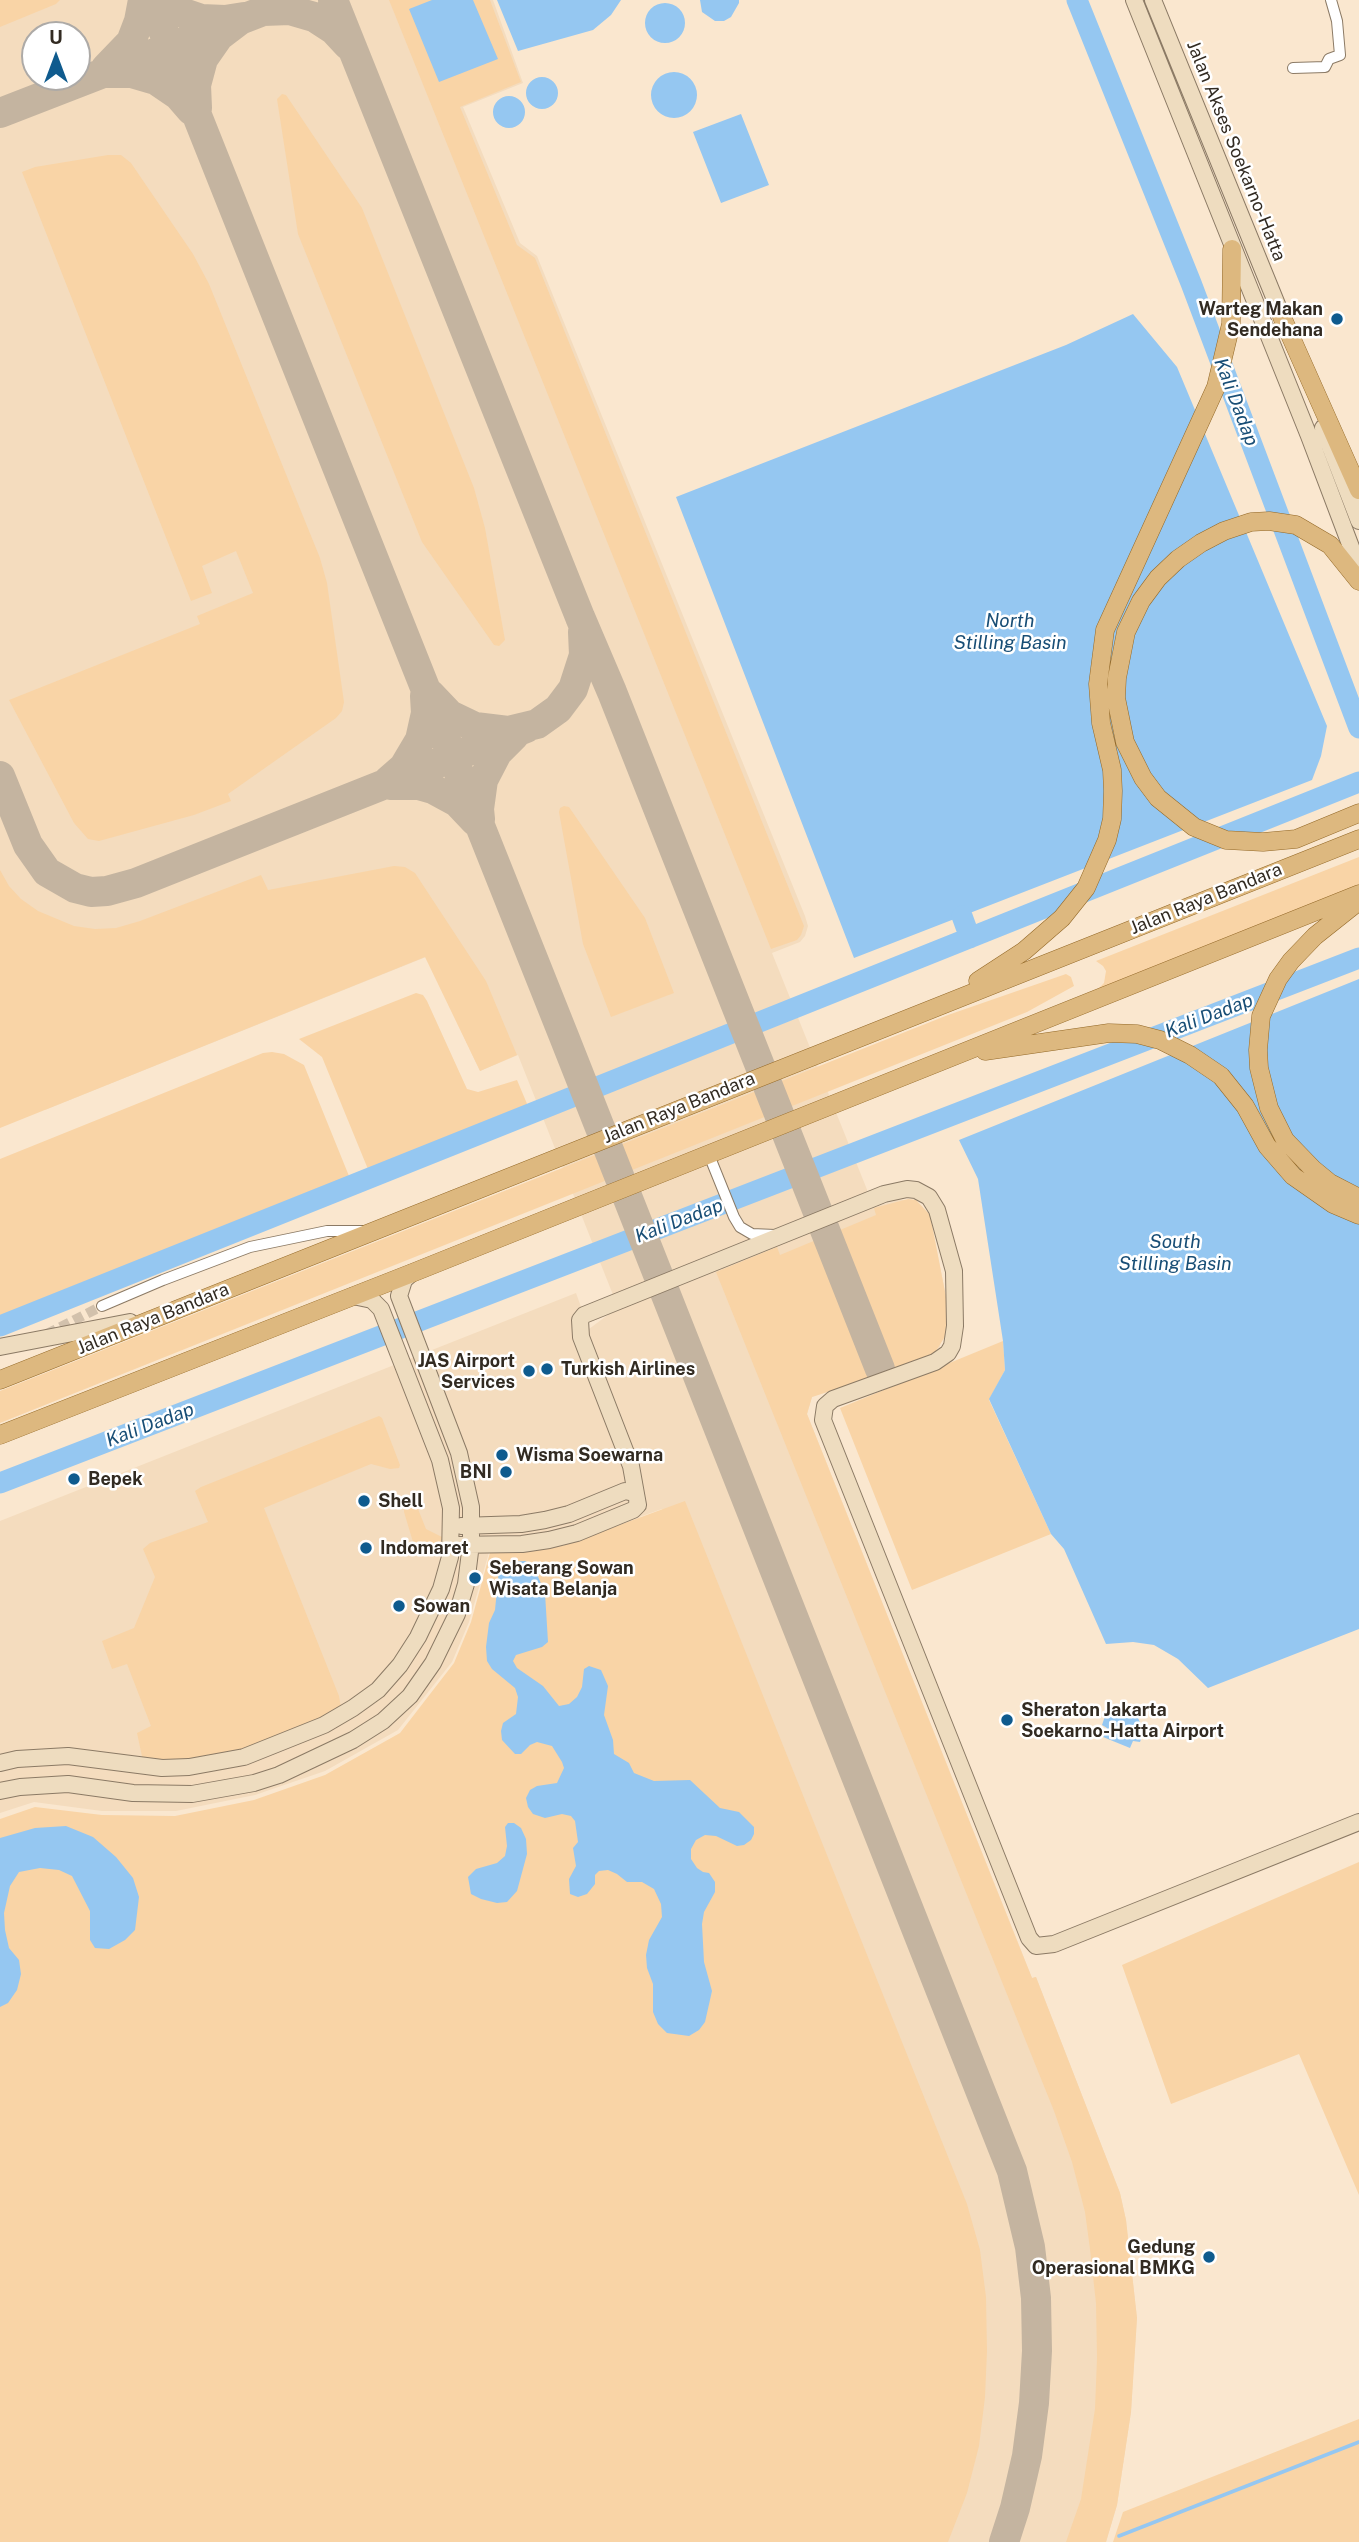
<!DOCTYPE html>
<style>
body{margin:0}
#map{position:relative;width:1359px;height:2542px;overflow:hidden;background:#fae7cf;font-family:"Public Sans",sans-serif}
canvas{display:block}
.north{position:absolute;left:21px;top:21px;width:70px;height:70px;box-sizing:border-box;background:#fff;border:2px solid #adaaa7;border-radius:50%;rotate:0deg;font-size:19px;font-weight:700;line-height:28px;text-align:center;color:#322b22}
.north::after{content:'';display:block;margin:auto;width:24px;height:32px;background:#0f5b8e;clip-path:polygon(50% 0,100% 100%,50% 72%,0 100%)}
</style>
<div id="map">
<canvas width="1359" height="2542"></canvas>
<div class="north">U</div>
</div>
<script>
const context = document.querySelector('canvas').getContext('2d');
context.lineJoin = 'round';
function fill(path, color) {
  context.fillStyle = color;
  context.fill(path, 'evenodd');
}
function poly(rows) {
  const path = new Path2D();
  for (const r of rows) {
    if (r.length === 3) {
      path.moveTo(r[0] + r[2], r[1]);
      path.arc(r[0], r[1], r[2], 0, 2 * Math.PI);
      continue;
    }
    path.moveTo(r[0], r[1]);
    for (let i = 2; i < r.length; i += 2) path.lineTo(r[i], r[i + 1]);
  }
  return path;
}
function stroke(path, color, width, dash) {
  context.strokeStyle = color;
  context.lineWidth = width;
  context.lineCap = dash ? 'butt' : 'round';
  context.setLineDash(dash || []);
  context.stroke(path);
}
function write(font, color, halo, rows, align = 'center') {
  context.font = font + ' "Public Sans",sans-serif';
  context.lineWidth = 5;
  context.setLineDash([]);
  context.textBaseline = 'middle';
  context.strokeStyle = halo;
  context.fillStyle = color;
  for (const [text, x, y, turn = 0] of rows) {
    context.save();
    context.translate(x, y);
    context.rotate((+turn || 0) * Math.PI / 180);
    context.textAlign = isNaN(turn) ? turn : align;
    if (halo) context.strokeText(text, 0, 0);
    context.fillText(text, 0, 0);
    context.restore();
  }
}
fill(poly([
 [0,0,493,0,523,83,463,107,520,243,537,256,805,916,808,926,805,936,800,942,772,953,874,1207,898,1200,916,1200,930,1215,946,1297,940,1347,924,1360,812,1397,807,1414,1032,1978,1036,1977,1120,2193,1126,2220,1137,2318,1131,2412,1117,2505,1106,2542,920,2542,662,1509,562,1544,490,1549,469,1622,452,1662,398,1730,325,1771,255,1795,176,1811,102,1811,34,1802,0,1813,0,1521,576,1293,589,1329,609,1314,619,1310,518,1055,480,1071,426,957,45,1110,0,992],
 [35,35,77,35,77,77,35,77]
]), '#f4dcbe');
fill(poly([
 [0,0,60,0,56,4,0,27],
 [389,0,490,0,521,82,460,107,517,245,535,258,804,926,801,935,797,940,771,949],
 [282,94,286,95,362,208,474,488,485,528,505,640,499,646,494,645,422,542,298,234,277,99],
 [108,155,121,155,131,163,193,254,209,284,320,558,327,583,344,702,342,711,336,718,228,794,231,801,194,815,99,841,88,839,74,823,9,700,200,624,197,616,253,593,236,551,202,566,212,593,191,601,22,172,35,167],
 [564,806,569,807,645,918,674,993,611,1017,583,944,559,812,560,808],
 [1359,857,1359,885,1098,989,1104,983,1106,971,1103,966,1096,961],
 [394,866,405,867,415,873,486,981,517,1055,480,1071,425,957,0,1128,0,870,9,886,21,899,38,911,74,926,95,929,116,928,140,921,261,875,268,890],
 [1066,974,1071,977,1074,986,1027,1012,0,1423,0,1391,948,1015],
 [416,993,423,995,427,1001,467,1089,478,1092,517,1080,533,1118,372,1179,322,1057,299,1039],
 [272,1052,284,1054,304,1065,349,1176,0,1318,0,1159,263,1053],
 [908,1199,916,1200,930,1215,946,1297,946,1335,934,1354,924,1360,812,1397,807,1414,1032,1978,1036,1977,1120,2193,1126,2220,1137,2318,1131,2412,1117,2505,1106,2542,1066,2542,1081,2499,1095,2409,1097,2358,1096,2303,1090,2249,1085,2212,1072,2162,1054,2111,716,1272,777,1247,780,1255,876,1215,874,1208],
 [1003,1341,1005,1370,989,1400,1051,1534,912,1590,840,1408],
 [379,1416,382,1418,400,1465,399,1468,390,1469,371,1464,264,1508,339,1696,341,1708,314,1723,250,1748,190,1762,143,1761,137,1733,151,1726,127,1664,112,1669,102,1641,134,1628,155,1577,143,1549,150,1543,208,1522,195,1491,201,1487],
 [411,1500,416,1504,426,1529,446,1539,446,1549,436,1553,419,1547,413,1542,404,1512,404,1505],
 [685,1501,967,2204,980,2250,986,2297,987,2351,985,2397,979,2446,967,2493,948,2542,0,2542,0,1819,35,1807,102,1815,175,1816,254,1800,325,1775,400,1733,454,1663,471,1622,491,1549,562,1546],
 [1359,1862,1359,2195,1299,2054,1171,2104,1122,1965],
 [1359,2419,1359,2542,1113,2542,1123,2512]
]), '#f9d4a6');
fill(poly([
 [432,0,473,0,498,59,439,82,409,9],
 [497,0,621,0,611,15,593,30,518,51],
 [700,0,739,0,739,3,731,17,724,21,715,21,702,12],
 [665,23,20],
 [674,95,23],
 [542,93,16],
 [509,112,16],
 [741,114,769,185,721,203,693,132],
 [1133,314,1177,367,1327,726,1321,756,1312,780,854,958,676,497,1066,345],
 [1359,979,1359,1629,1208,1688,1178,1659,1154,1645,1133,1642,1106,1644,1064,1549,1051,1534,989,1399,1005,1370,1003,1341,978,1179,959,1140],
 [525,1561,533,1565,545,1593,548,1642,542,1647,516,1655,513,1661,517,1668,543,1686,559,1706,569,1704,577,1697,582,1687,584,1669,589,1666,601,1670,608,1686,604,1715,613,1740,614,1754,629,1763,634,1773,654,1781,690,1780,720,1808,739,1812,754,1827,754,1834,751,1840,744,1845,737,1846,716,1836,705,1835,696,1840,691,1849,691,1859,697,1868,703,1872,709,1873,715,1882,715,1892,704,1912,702,1924,704,1962,712,1991,705,2022,699,2030,689,2036,667,2033,658,2024,653,2012,653,1984,647,1968,646,1955,649,1940,662,1917,661,1904,654,1889,642,1882,627,1882,617,1874,608,1870,599,1871,595,1875,595,1884,587,1894,578,1897,570,1894,569,1879,576,1866,573,1848,578,1842,575,1821,571,1816,562,1814,545,1818,533,1814,528,1807,526,1798,530,1790,537,1786,557,1783,564,1768,562,1762,552,1746,537,1742,530,1745,521,1754,515,1754,502,1740,501,1731,503,1723,516,1714,518,1697,515,1688,492,1669,487,1661,486,1647,489,1623,495,1610,499,1569,510,1562],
 [1112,1710,1123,1710,1138,1718,1144,1731,1140,1742,1133,1741,1130,1748,1103,1737,1107,1728,1102,1725,1106,1713],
 [508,1823,514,1823,521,1828,526,1839,527,1854,517,1891,507,1902,497,1903,481,1899,471,1894,468,1877,476,1869,497,1863,505,1856,507,1846,505,1827],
 [66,1826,93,1837,116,1857,133,1878,139,1897,135,1930,125,1940,109,1949,95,1948,90,1940,90,1911,72,1876,59,1870,40,1868,19,1872,10,1886,4,1913,5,1930,9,1948,19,1960,21,1974,17,1990,8,2003,0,2007,0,1838,35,1828]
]), '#95c7f1');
stroke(poly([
 [1119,2536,1359,2442]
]), '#95c7f1', 3.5);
stroke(poly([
 [1077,0,1191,283,1359,728],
 [962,916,970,938],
 [0,1326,1359,782],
 [0,1483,1359,958]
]), '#95c7f1', 21);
stroke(poly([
 [151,0,563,1034,1012,2171,1030,2247,1036,2298,1037,2351,1034,2403,1027,2456,1015,2508,1004,2542],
 [163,0,178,11,201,19,225,20,244,17,219,36,203,59,196,85,197,108],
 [333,0,580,617,612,692,880,1369],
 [106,68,131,42,139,21,143,0],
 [107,73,132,73,156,80,178,95,191,110],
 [0,113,263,11,290,10,314,17,334,30,348,45],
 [430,694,450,715,475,727,508,731,537,724,558,709,573,689,584,655,583,632],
 [0,776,28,845,47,872,75,888,91,892,107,891,136,883,526,728],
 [388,781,404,767,420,740,426,713,425,696],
 [390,785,419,785,433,789,457,802,475,821],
 [480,819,479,809,483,780,497,753,514,736]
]), '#c4b4a0', 30);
stroke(poly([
 [47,1334,102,1306]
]), '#d2c1ac', 10, [10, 5]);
const street = poly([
 [1293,68,1325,67,1329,59,1340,55,1337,21,1331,0],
 [709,1155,734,1217,740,1227,752,1234,775,1235],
 [102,1306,163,1280,250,1247,327,1231,363,1231]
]);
const secondary = poly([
 [1134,0,1309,436,1359,568],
 [1153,0,1287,329],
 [1323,428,1359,521],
 [0,1347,130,1322],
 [461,1526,521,1524,545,1520,569,1514,625,1491,634,1493],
 [451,1545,522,1544,549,1540,577,1533,633,1510,638,1505,631,1466,581,1337,580,1320,584,1315,884,1194,907,1189,916,1190,929,1197,937,1210,954,1271,955,1326,952,1346,948,1353,935,1362,833,1399,825,1406,823,1420,1029,1938,1036,1946,1054,1944,1359,1822],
 [0,1763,17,1759,68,1756,162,1768,189,1767,244,1757,324,1725,353,1708,378,1690,400,1665,418,1637,441,1589,450,1557,451,1508,440,1460,381,1309,372,1300,353,1296],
 [0,1791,20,1787,68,1784,133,1793,192,1794,254,1783,279,1775,353,1740,383,1721,410,1696,433,1663,457,1614,466,1584,471,1544,471,1507,459,1453,399,1296,404,1280,412,1273]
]);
const primary = poly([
 [1282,317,1359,490],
 [1359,581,1330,545,1296,525,1269,521,1251,522,1224,531,1201,543,1178,559,1158,578,1141,601,1126,632,1117,678,1116,698,1125,742,1143,778,1158,798,1194,827,1226,840,1263,842,1296,839,1359,813],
 [1359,901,1315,936,1291,961,1278,979,1261,1016,1258,1050,1259,1068,1269,1108,1285,1140,1313,1169,1330,1183,1359,1198],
 [978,981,1024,951,1062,918,1086,888,1107,840,1112,819,1113,791,1112,770,1101,723,1098,684,1105,630,1216,387,1231,324,1232,249],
 [985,1051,1109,1033,1137,1034,1160,1040,1190,1055,1221,1076,1245,1106,1267,1146,1293,1176,1333,1204,1359,1215],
 [0,1380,1359,839],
 [0,1435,412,1273,1359,894]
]);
stroke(street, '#8b7a65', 12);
stroke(secondary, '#8b7a65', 18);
stroke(primary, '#936827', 19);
stroke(street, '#fff', 10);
stroke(secondary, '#eedcbf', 16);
stroke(primary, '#ddb87f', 18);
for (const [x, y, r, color] of [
 [1337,319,7,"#0f5b8e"],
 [547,1369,7,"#0f5b8e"],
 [529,1371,7,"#0f5b8e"],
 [502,1455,7,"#0f5b8e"],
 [506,1472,7,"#0f5b8e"],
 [74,1479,7,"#0f5b8e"],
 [364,1501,7,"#0f5b8e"],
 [366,1548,7,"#0f5b8e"],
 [475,1578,7,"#0f5b8e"],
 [399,1606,7,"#0f5b8e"],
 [1007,1720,7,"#0f5b8e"],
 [1209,2257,7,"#0f5b8e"]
]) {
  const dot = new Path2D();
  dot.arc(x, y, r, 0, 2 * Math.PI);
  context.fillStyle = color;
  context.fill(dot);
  stroke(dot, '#fff', 2.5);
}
write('18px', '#322b22', '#fff', [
 ["Jalan Akses Soekarno-Hatta",1236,151,68],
 ["Jalan Raya Bandara",1206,899,-22],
 ["Jalan Raya Bandara",679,1108,-22],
 ["Jalan Raya Bandara",153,1319,-22]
]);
write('bold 18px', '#322b22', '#fff', [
 ["Warteg Makan",1323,309,"right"],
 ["Sendehana",1323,330,"right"],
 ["JAS Airport",515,1361,"right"],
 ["Services",515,1382,"right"],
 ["Turkish Airlines",561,1369],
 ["Wisma Soewarna",516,1455],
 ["BNI",492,1472,"right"],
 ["Bepek",88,1479],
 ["Shell",378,1501],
 ["Indomaret",380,1548],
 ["Seberang Sowan",489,1568],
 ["Wisata Belanja",489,1589],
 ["Sowan",413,1606],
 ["Sheraton Jakarta",1021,1710],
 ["Soekarno-Hatta Airport",1021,1731],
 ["Gedung",1195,2247,"right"],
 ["Operasional BMKG",1195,2268,"right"]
], 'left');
write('italic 19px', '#184e76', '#fff', [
 ["Kali Dadap",1236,402,69],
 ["North",1010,621],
 ["Stilling Basin",1010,643],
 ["Kali Dadap",1209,1016,-21],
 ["Kali Dadap",679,1221,-21],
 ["South",1175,1242],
 ["Stilling Basin",1175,1264],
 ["Kali Dadap",150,1425,-21]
]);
</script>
